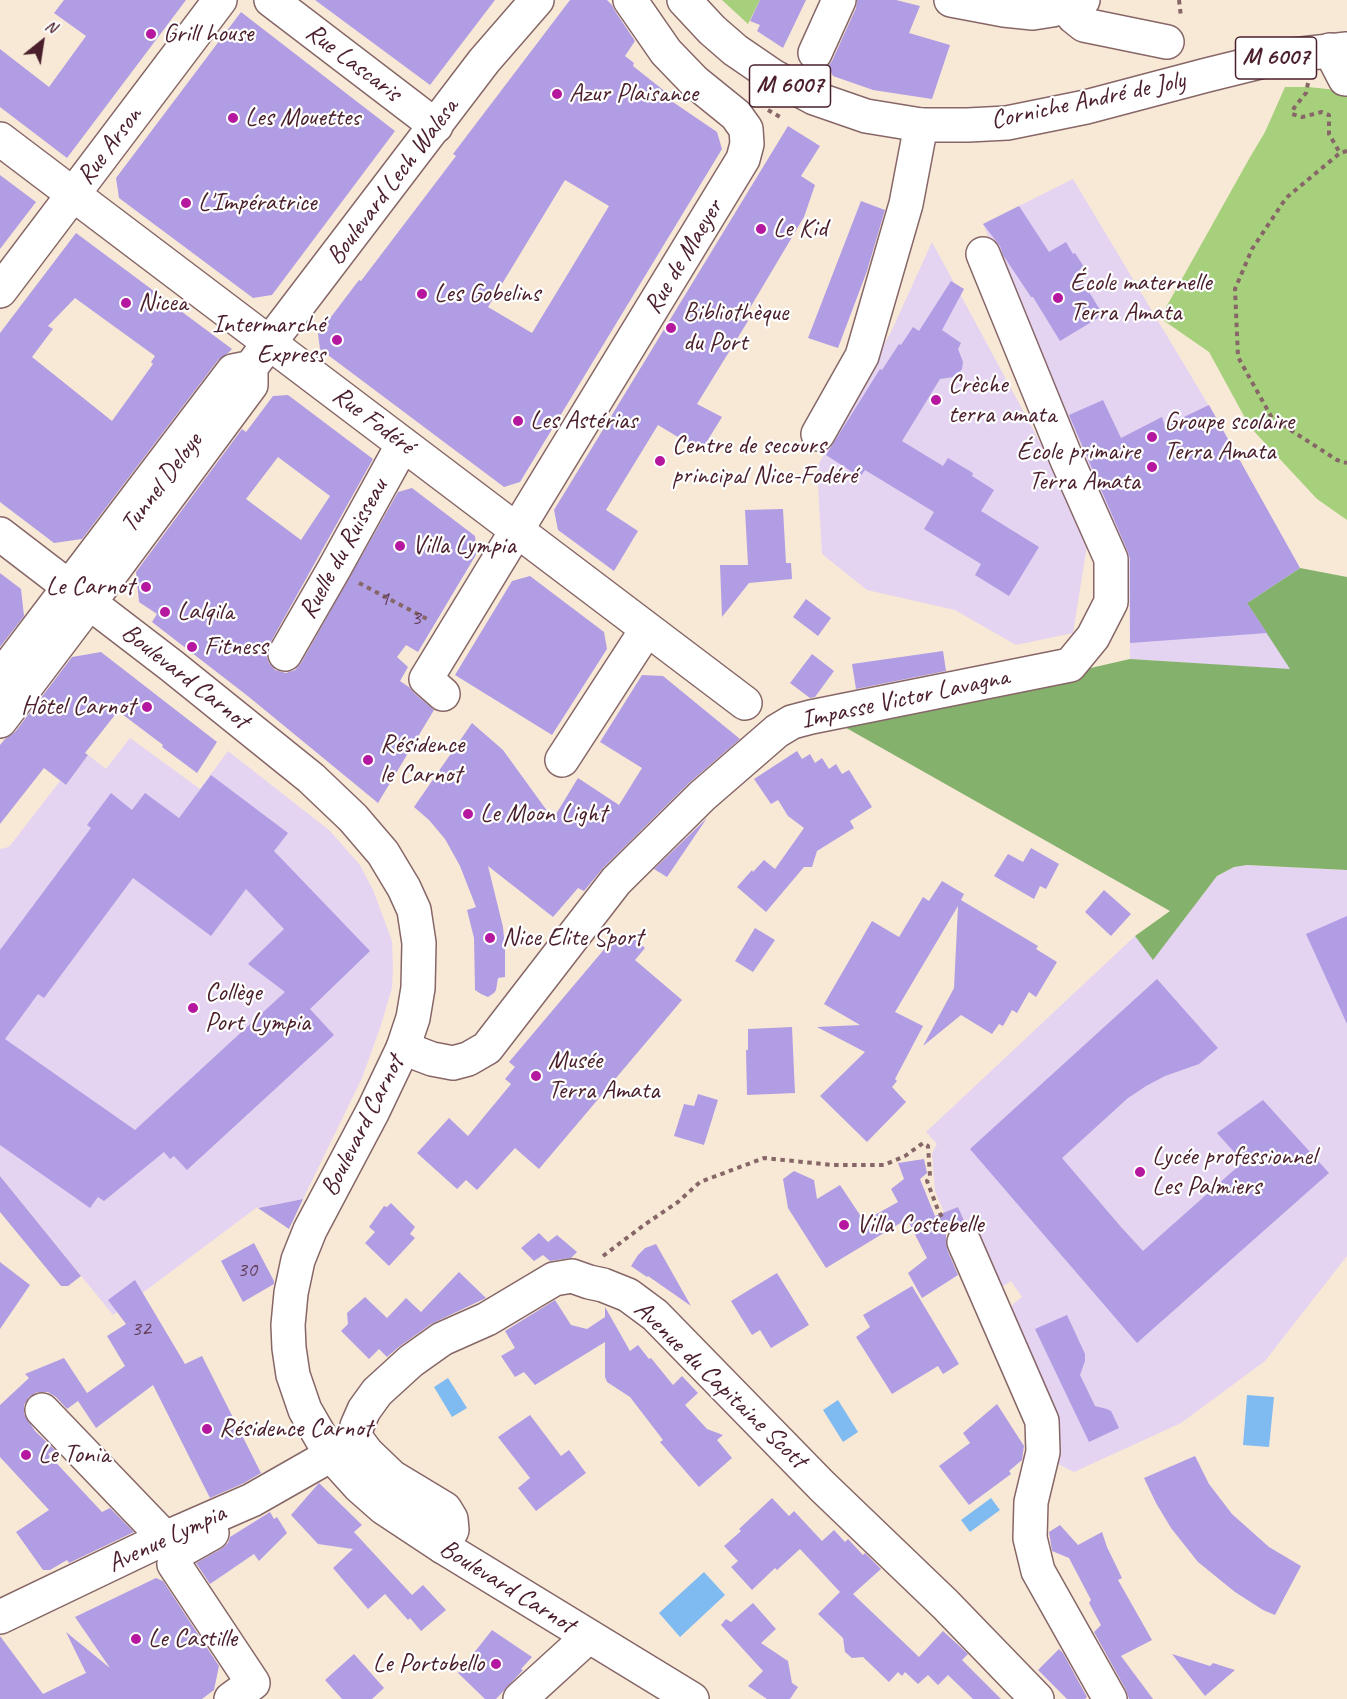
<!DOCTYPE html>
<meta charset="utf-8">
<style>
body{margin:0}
#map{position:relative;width:1347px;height:1699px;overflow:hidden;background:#f8e9d7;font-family:Caveat,sans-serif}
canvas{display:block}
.north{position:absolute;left:12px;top:12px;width:60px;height:60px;-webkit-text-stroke:4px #fff;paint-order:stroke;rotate:30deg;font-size:16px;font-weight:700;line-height:24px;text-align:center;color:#4a1f2b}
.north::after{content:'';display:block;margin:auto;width:21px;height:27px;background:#4a1f2b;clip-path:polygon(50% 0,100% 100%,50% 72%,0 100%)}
</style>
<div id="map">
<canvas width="1347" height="1699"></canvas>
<div class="north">N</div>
</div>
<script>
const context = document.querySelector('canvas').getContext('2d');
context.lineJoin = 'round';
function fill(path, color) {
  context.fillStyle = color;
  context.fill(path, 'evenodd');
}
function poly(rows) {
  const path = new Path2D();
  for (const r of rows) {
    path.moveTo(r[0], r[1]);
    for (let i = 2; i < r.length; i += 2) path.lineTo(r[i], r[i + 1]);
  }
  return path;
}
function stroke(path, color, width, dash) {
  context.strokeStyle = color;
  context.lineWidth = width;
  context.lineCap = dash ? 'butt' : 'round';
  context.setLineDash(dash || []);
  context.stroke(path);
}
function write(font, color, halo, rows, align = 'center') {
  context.font = font + ' Caveat,sans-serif';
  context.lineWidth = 4.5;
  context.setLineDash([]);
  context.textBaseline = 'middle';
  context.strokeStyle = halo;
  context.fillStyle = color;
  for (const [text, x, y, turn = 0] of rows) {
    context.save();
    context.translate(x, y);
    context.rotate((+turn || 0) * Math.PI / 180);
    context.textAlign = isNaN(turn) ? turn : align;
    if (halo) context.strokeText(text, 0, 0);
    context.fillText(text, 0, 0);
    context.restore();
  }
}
fill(poly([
 [1073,179,1203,396,1300,568,1248,603,1291,670,1130,659,1129,569,1078,465,1087,459,983,224],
 [932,242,1089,533,1073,633,1016,645,955,610,867,590,822,554,817,467,891,332],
 [130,738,200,789,228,751,329,830,360,865,373,890,392,941,393,968,392,988,380,1028,362,1078,303,1199,256,1208,113,1315,0,1176,0,849,9,847,60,781,66,785,88,755,106,769],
 [1247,865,1347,870,1347,1256,1265,1361,1181,1423,1074,1472,1052,1461,1008,1322,1013,1304,1022,1297,1011,1281,1002,1287,990,1284,958,1207,944,1212,935,1191,932,1153,937,1144,926,1132,1135,936,1153,959,1217,876,1234,867]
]), '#e4d3f1');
fill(poly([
 [722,0,760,0,748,24],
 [1285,87,1308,87,1347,91,1347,520,1317,499,1250,427,1209,352,1160,318,1249,159,1265,132]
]), '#a6d07c');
fill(poly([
 [1300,568,1347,577,1347,870,1247,865,1234,867,1217,876,1153,960,1135,936,1170,911,841,725,1130,659,1290,669,1247,603]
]), '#84b26c');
fill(poly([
 [448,1378,467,1408,452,1417,434,1387],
 [1247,1395,1274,1397,1269,1447,1243,1445],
 [838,1400,858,1432,843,1442,823,1410],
 [991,1498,1000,1510,970,1532,961,1520],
 [704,1572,725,1595,680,1637,659,1613]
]), '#7fbbf1');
fill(poly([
 [64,0,186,0,67,158,0,107,0,49,49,87,86,36,54,13],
 [315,0,495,0,430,85],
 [570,0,607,0,612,5,615,11,635,41,625,56,634,63,633,66,672,97,670,100,717,132,722,149,520,482,504,487,320,349,318,334,359,280,361,281,456,156,453,154],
 [565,180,609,206,532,333,488,307],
 [760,0,806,0,783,48,757,31,760,25,750,21],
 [857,0,896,0,920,6,909,33,950,45,932,99,873,90,833,76,828,66,832,61,856,8],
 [241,12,395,131,272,295,253,298,119,198,116,178],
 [788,126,820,146,801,176,815,185,804,217,744,318,748,321,697,404,722,417,701,451,658,425,606,510,638,531,614,571,558,530,554,510],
 [0,175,36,202,0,249],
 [861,201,885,210,867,271,838,348,808,338],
 [1019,206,1049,252,1066,242,1073,254,1075,253,1084,267,1077,272,1103,315,1060,341,1033,297,1031,297,1003,255,1000,246,983,224],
 [76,233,232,349,228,353,218,360,82,539,54,543,0,502,0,333],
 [75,298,155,356,151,362,153,364,112,421,32,357,53,329,48,326],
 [951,281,964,289,942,330,961,343,958,349,963,362,962,369,958,374,954,377,940,379,902,441,943,466,948,458,973,473,972,476,994,490,981,511,1039,547,1009,596,975,575,981,564,924,529,934,512,865,470,860,477,826,455,880,369,882,370,899,344,901,345,913,327,919,331],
 [288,395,373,459,269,645,266,655,269,663,275,670,286,673,295,670,301,663,398,492,412,488,475,536,477,553,418,652,406,645,397,657,408,667,400,681,409,687,414,693,434,710,378,803,249,697,152,622,157,614,139,602,136,572,242,429,246,432,273,396],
 [278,457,330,496,301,540,246,499],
 [1103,400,1121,438,1162,417,1165,426,1209,405,1300,568,1247,603,1267,633,1130,643,1130,559,1128,552,1069,415],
 [783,509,786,563,791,563,792,579,749,583,722,617,720,565,748,565,745,510],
 [0,573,21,589,24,616,0,647],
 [530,576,604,632,607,649,552,735,455,675,512,581],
 [806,599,831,618,818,636,793,617],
 [943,651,946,671,856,689,852,664],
 [101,652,217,742,197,773,162,747,163,745,118,711,85,753,88,755,66,785,44,768,0,824,0,745,5,739,15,732,72,657],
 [812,654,834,671,815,697,810,698,790,683],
 [642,675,663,676,740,739,689,783,603,868,584,891,578,888,553,917,488,866,503,927,505,948,505,977,498,978,496,990,494,993,488,997,481,994,475,990,474,938,467,910,476,907,460,866,445,839,429,820,414,807,472,723,503,750,553,819,578,778,619,805,642,768,600,742],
 [797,751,802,759,810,754,815,763,822,758,829,769,836,764,842,774,849,770,872,807,850,821,854,828,817,851,812,867,804,867,766,912,737,887,752,870,753,872,764,860,775,869,804,828,788,816,778,800,771,804,754,779],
 [211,775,288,833,274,851,370,951,310,1009,334,1035,187,1170,174,1156,170,1159,164,1152,104,1201,98,1197,90,1208,0,1145,0,950,91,828,87,825,111,793,132,810,145,793,179,818],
 [133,878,211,936,246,889,284,929,248,964,285,992,135,1130,5,1039,38,994,44,998],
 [707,818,667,877,654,869],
 [1031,848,1059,864,1046,889,1040,886,1034,899,994,876,1008,854,1023,862],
 [942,881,964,894,961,900,1038,946,1036,949,1057,962,1036,997,1029,992,1017,1013,1012,1010,1003,1026,999,1024,992,1034,961,1015,923,1046,954,988,958,906,895,1012,923,1026,895,1079,897,1081,892,1087,906,1102,867,1142,820,1096,865,1052,817,1027,860,1025,824,1004,872,921,899,937,923,897,929,901],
 [1104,890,1131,914,1111,936,1085,912],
 [1347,916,1347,1024,1306,934],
 [755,928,775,940,753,972,735,961],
 [630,935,645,948,635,960,682,1000,539,1169,515,1148,477,1190,466,1180,457,1189,417,1153,449,1118,468,1136,511,1084,505,1079,515,1067,509,1062,612,940,619,947],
 [1157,979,1218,1048,1199,1064,1165,1076,1146,1086,1128,1098,1062,1158,1121,1227,1143,1251,1243,1162,1217,1133,1263,1100,1329,1173,1137,1343,970,1149],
 [792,1027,795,1093,747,1095,746,1050,748,1050,748,1029],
 [698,1094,718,1100,704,1145,674,1136,684,1104,694,1106],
 [924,1159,927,1173,920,1179,935,1216,958,1207,965,1223,956,1225,949,1230,946,1233,946,1239,947,1249,958,1275,922,1298,908,1273,927,1258,907,1219,826,1268,788,1208,783,1179,794,1171,814,1180,817,1199,840,1185,864,1221,898,1202,891,1189,904,1179,898,1163],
 [0,1176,81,1276,68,1286,61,1286,0,1212],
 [303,1199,289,1229,258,1208],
 [391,1203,415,1227,410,1234,415,1238,389,1266,365,1243,375,1232,369,1227,384,1206,387,1207],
 [539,1233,548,1242,557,1235,577,1252,571,1258,550,1261,543,1255,534,1261,521,1248],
 [254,1243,274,1281,274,1284,243,1302,221,1261],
 [656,1244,691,1306,648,1276,647,1277,631,1266,638,1255,645,1248],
 [0,1262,30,1285,0,1329],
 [459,1272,486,1298,431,1324,400,1346,387,1357,379,1349,369,1359,341,1331,348,1324,347,1313,365,1297,387,1318,406,1298,421,1312],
 [777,1273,809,1325,771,1348,760,1330,752,1335,731,1301],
 [135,1280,185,1364,202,1356,261,1473,244,1483,210,1498,153,1385,96,1428,78,1401,67,1409,56,1397,48,1392,37,1392,29,1397,24,1405,24,1414,35,1431,55,1450,48,1454,102,1512,110,1508,134,1532,69,1563,67,1560,50,1570,43,1570,16,1532,49,1510,0,1457,0,1405,29,1378,25,1374,64,1358,87,1393,125,1366,107,1336,126,1324,108,1300],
 [912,1286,959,1364,943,1374,938,1366,892,1394,856,1337,870,1327,863,1315],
 [555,1300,571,1325,587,1329,605,1317,605,1307,630,1351,638,1345,649,1359,651,1358,673,1385,682,1376,698,1393,685,1405,707,1429,723,1435,717,1440,732,1458,699,1487,660,1442,663,1440,630,1397,607,1382,605,1377,605,1342,535,1385,524,1372,515,1377,501,1356,515,1348,505,1331],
 [1067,1315,1085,1354,1085,1361,1080,1375,1095,1406,1107,1409,1111,1411,1119,1428,1089,1442,1035,1329],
 [997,1404,1024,1446,1022,1460,1009,1471,1011,1474,969,1505,939,1466,970,1443,963,1433],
 [530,1415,561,1456,569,1450,586,1473,536,1511,518,1488,530,1478,498,1437],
 [1195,1456,1209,1484,1232,1514,1269,1547,1301,1566,1275,1615,1263,1610,1235,1592,1198,1562,1171,1528,1156,1503,1144,1478],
 [319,1483,362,1525,354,1532,412,1595,423,1585,446,1610,421,1631,410,1618,408,1620,385,1594,368,1609,333,1568,353,1549,318,1544,291,1515],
 [772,1498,789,1516,794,1511,822,1541,834,1530,845,1542,848,1539,863,1555,865,1553,881,1569,853,1594,919,1657,943,1631,968,1654,962,1660,1001,1699,973,1699,948,1675,938,1685,928,1675,918,1684,905,1672,902,1676,898,1672,889,1682,863,1657,852,1658,845,1652,843,1638,818,1614,840,1592,800,1549,777,1570,775,1568,752,1590,731,1567,738,1561,724,1546,741,1531,739,1529],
 [270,1512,274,1519,277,1517,287,1533,259,1561,254,1554,210,1584,196,1563,221,1549,228,1543,230,1537],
 [1060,1525,1078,1545,1102,1532,1107,1547,1122,1578,1118,1580,1152,1640,1121,1656,1153,1699,1129,1699,1126,1690,1094,1632,1101,1625,1089,1603,1091,1600,1069,1558,1052,1551,1049,1532],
 [156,1578,163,1581,219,1666,214,1690,202,1699,0,1699,0,1636,43,1694,86,1673,66,1632,110,1668,75,1617],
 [753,1603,776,1629,761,1643,788,1661,792,1683,798,1687,790,1699,767,1699,748,1686,763,1671,721,1625,726,1619,731,1622],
 [492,1630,532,1657,521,1669,523,1670,496,1699,485,1699,458,1673],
 [1059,1649,1063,1653,1087,1697,1085,1699,1067,1699,1038,1670],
 [354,1654,384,1688,372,1699,342,1699,325,1680],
 [1172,1654,1210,1666,1213,1663,1235,1670,1205,1696]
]), '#b19de3');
const minor = poly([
 [271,0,436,126],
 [951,0,1004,10,1033,13,1052,10,1083,0],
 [1065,6,1074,17,1084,25,1167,42],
 [1330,50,1345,79,1347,79],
 [815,53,839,0],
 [0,139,745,703],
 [818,434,862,356,906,204,921,125],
 [285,654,334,569,403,444],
 [0,678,69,587],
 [443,694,426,679,743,159,747,144,746,129,736,115,694,81,666,52,630,0],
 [0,721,90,602],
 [562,760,647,629],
 [403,1048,432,1059,453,1063,468,1059,487,1048,616,881,702,796,777,731,792,722,811,717,1070,665,1093,637,1111,602,1111,559,1067,460,983,254],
 [964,1242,1042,1421,1043,1452,1031,1502,1030,1538,1038,1571,1110,1699],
 [42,1410,165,1538],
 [212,1533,180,1551,174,1564,253,1683,231,1699],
 [443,1547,452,1530,451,1519,445,1509,392,1477,367,1453,355,1437,357,1426,364,1410,377,1392,411,1361,442,1339,487,1319,554,1279,572,1276,589,1282,603,1285,628,1295,655,1315,822,1486,945,1604,1037,1699],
 [0,1617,165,1538,252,1500,331,1455],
 [520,1699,588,1637]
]);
const major = poly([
 [684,0,712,30,735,50,773,76,814,98,866,116,921,125,968,125,1007,123,1086,107,1207,75,1284,56,1347,49],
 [0,291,220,0],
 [0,534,172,666,311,778,353,818,383,853,404,888,414,910,419,943,418,988,413,1018,403,1048,373,1111,310,1230,298,1260,291,1293,288,1325,289,1348,293,1375,305,1410,331,1455,359,1486,384,1508,443,1547,692,1699],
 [69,587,233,371,248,368],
 [90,602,251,385,251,367,484,61,537,0]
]);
stroke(minor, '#876667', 36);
stroke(major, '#876667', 36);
stroke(poly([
 [1179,0,1181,17],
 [1308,83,1306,93,1294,108,1292,114,1302,117,1322,112,1329,115,1329,134,1340,153],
 [768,110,780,117],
 [1347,151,1340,153,1286,198,1252,249,1235,289,1238,357,1272,418,1337,460,1347,463],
 [359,583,429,620],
 [603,1256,644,1225,678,1202,700,1182,764,1158,833,1165,884,1165,905,1156,923,1143,928,1146,930,1176,927,1181,938,1210,946,1224]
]), '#876667', 4, [4.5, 4.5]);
stroke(minor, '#fff', 33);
stroke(major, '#fff', 33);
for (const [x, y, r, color] of [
 [151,34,6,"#b5179e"],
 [557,94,6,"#b5179e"],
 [233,118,6,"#b5179e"],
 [186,203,6,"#b5179e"],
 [761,229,6,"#b5179e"],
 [422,294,6,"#b5179e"],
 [1058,298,6,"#b5179e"],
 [126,303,6,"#b5179e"],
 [671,328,6,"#b5179e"],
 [337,340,6,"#b5179e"],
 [936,400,6,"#b5179e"],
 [518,421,6,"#b5179e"],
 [1152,437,6,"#b5179e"],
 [660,461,6,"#b5179e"],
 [1152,467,6,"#b5179e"],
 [400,546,6,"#b5179e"],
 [146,587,6,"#b5179e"],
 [165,612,6,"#b5179e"],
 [192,647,6,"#b5179e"],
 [147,707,6,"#b5179e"],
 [368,760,6,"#b5179e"],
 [468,814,6,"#b5179e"],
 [490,938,6,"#b5179e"],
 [193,1008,6,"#b5179e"],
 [536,1076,6,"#b5179e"],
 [1140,1172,6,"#b5179e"],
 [844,1225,6,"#b5179e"],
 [207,1429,6,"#b5179e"],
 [26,1455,6,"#b5179e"],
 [136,1639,6,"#b5179e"],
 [496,1664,6,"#b5179e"]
]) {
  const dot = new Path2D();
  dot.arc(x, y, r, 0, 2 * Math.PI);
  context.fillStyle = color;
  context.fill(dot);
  stroke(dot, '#fff', 2);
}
write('22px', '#643e59', null, [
 ["1",384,599],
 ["3",416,618],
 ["30",247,1270],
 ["32",141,1329]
]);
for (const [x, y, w] of [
 [1276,58,81],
 [790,86,81]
]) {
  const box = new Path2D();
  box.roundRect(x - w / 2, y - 21, w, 42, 4.5);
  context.fillStyle = '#fff';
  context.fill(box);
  stroke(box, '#4a1f2b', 1.5);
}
write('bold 24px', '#4a1f2b', null, [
 ["M 6007",1276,58],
 ["M 6007",790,86]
]);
write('26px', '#4a1f2b', '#fff', [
 ["Grill house",163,34],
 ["Azur Plaisance",569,94],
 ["Les Mouettes",245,118],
 ["L'Impératrice",198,203],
 ["Le Kid",773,229],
 ["École maternelle",1070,283],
 ["Terra Amata",1070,313],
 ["Les Gobelins",434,294],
 ["Nicea",138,303],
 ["Bibliothèque",683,313],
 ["du Port",683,343],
 ["Intermarché",325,325,"right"],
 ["Express",325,355,"right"],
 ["Crèche",948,385],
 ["terra amata",948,415],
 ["Les Astérias",530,421],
 ["Groupe scolaire",1164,422],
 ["Terra Amata",1164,452],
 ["Centre de secours",672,446],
 ["principal Nice-Fodéré",672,476],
 ["École primaire",1140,452,"right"],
 ["Terra Amata",1140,482,"right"],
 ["Villa Lympia",412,546],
 ["Le Carnot",134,587,"right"],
 ["Lalqila",177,612],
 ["Fitness",204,647],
 ["Hôtel Carnot",135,707,"right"],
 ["Résidence",380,745],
 ["le Carnot",380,775],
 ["Le Moon Light",480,814],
 ["Nice Elite Sport",502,938],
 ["Collège",205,993],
 ["Port Lympia",205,1023],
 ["Musée",548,1061],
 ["Terra Amata",548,1091],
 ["Lycée professionnel",1152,1157],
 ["Les Palmiers",1152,1187],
 ["Villa Costebelle",856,1225],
 ["Résidence Carnot",219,1429],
 ["Le Tonia",38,1455],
 ["Le Castille",148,1639],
 ["Le Portobello",484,1664,"right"]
], 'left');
write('26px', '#4a1f2b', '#fff', [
 ["Rue Lascaris",353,63,37],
 ["Corniche André de Joly",1088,101,-12],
 ["Rue Arson",110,146,-53],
 ["Boulevard Lech Walesa",393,182,-53],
 ["Rue de Maeyer",684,257,-59],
 ["Rue Fodéré",373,421,37],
 ["Tunnel Deloye",162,483,-53],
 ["Ruelle du Ruisseau",344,549,-61],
 ["Boulevard Carnot",185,677,38],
 ["Impasse Victor Lavagna",905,699,-12],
 ["Boulevard Carnot",363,1126,-63],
 ["Avenue du Capitaine Scott",720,1385,44],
 ["Avenue Lympia",167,1539,-25],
 ["Boulevard Carnot",507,1587,32]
]);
</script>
